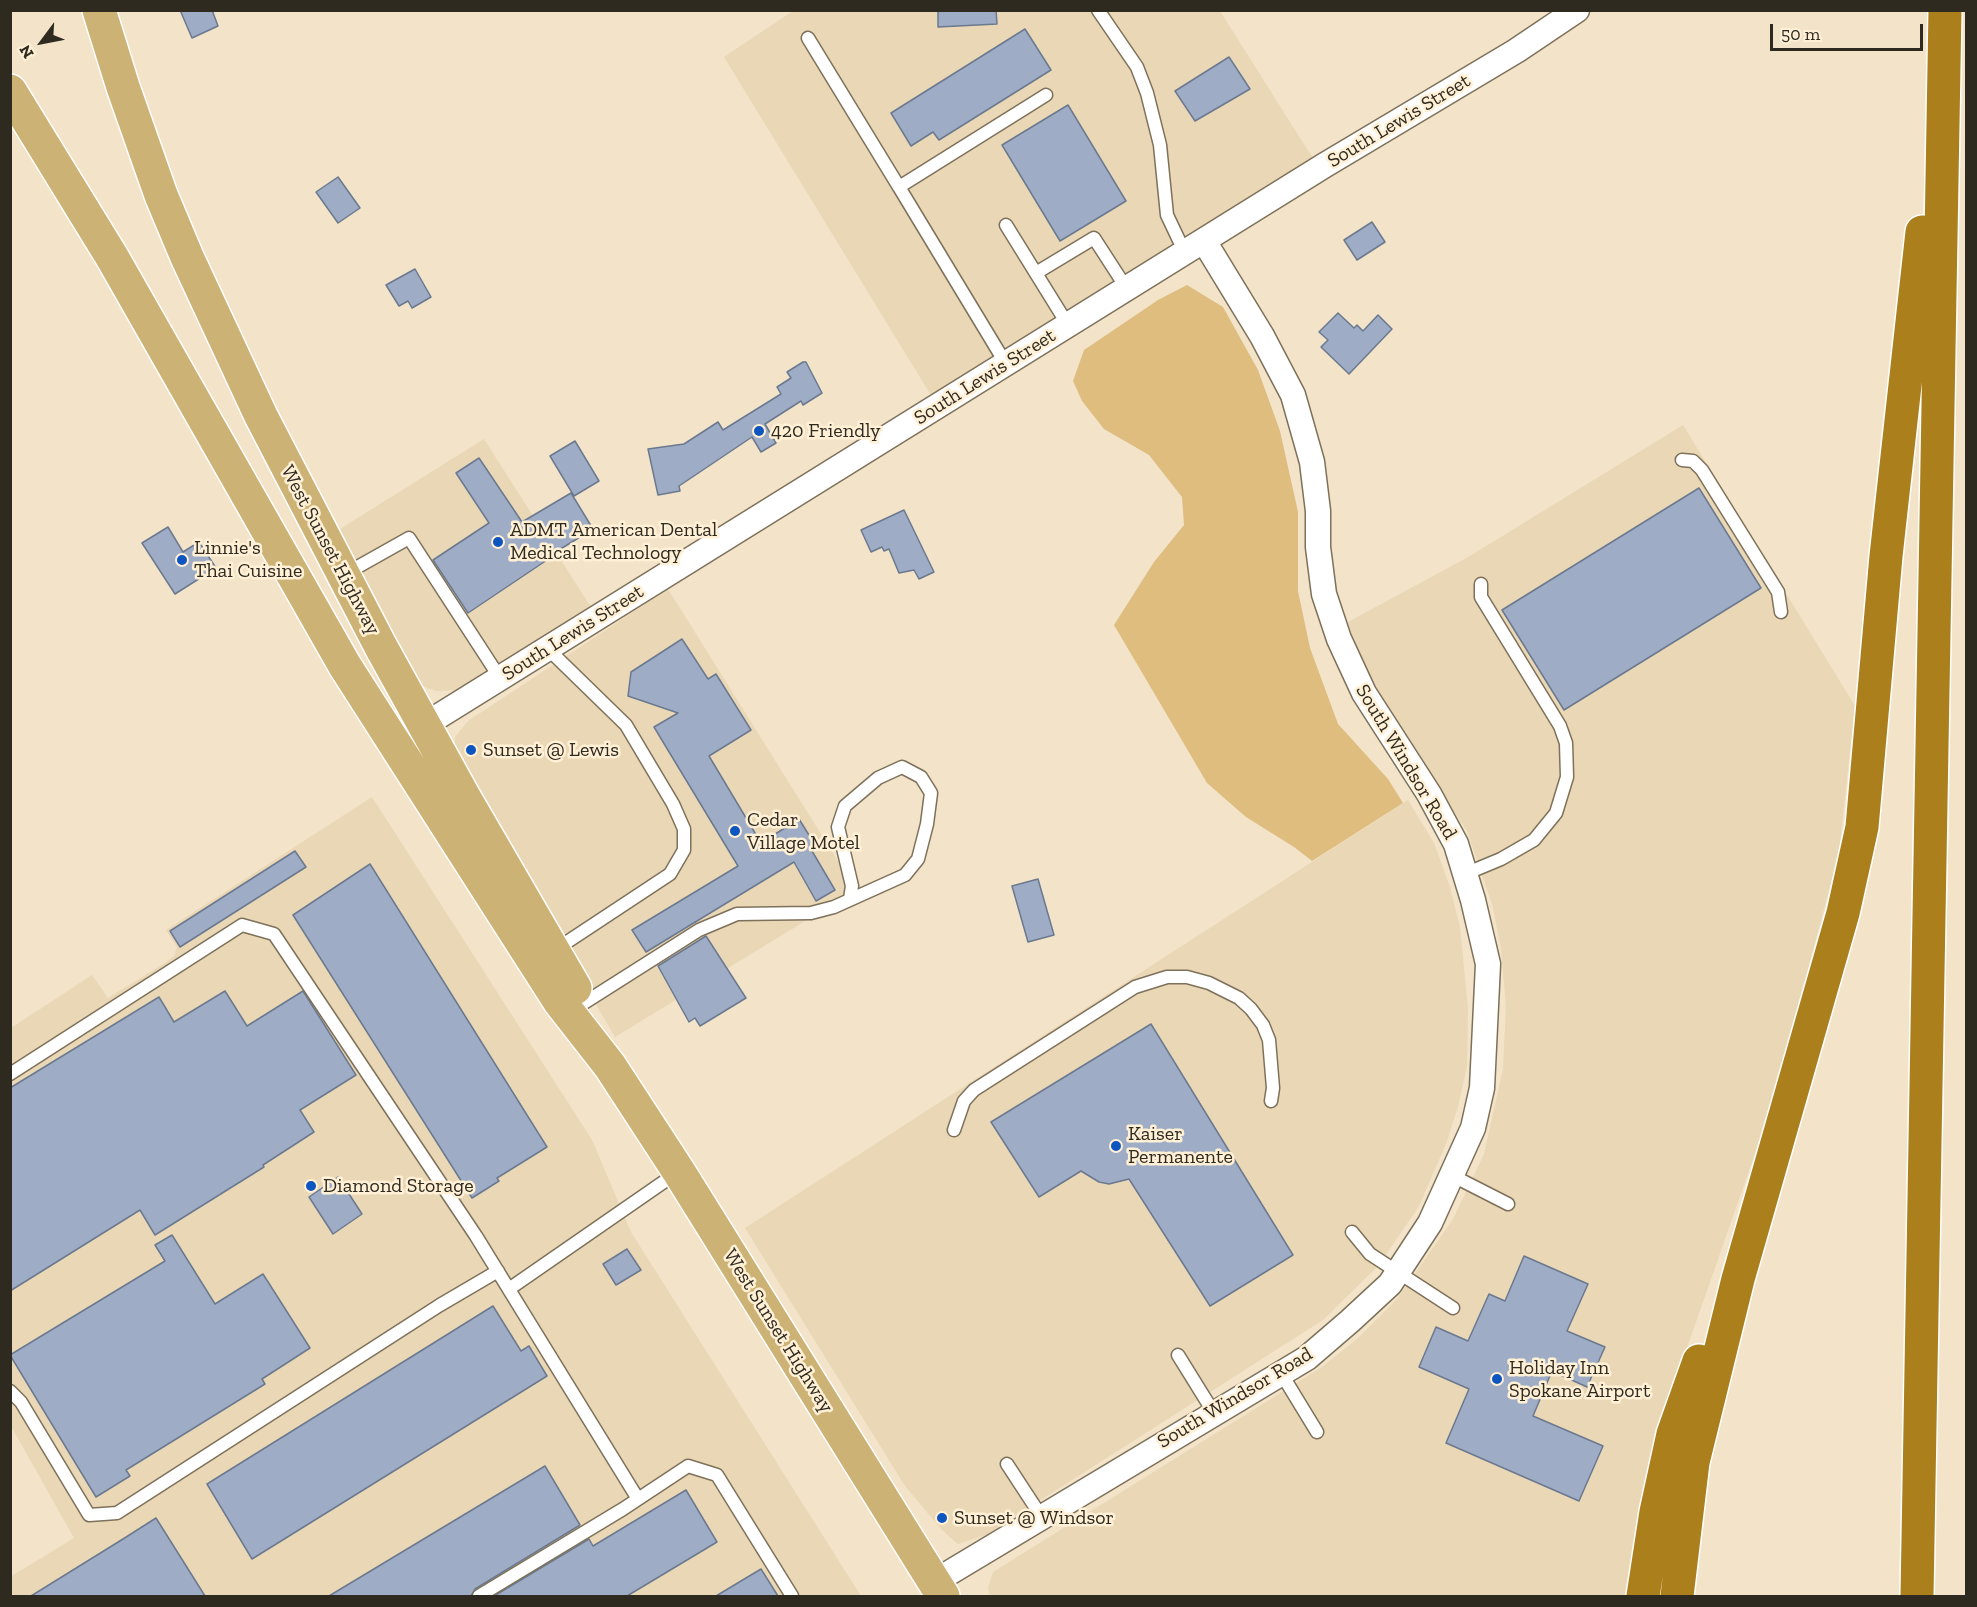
<!DOCTYPE html>
<style>
body{margin:0}
#map{position:relative;width:1977px;height:1607px;overflow:hidden;background:#f2e3c9;font-family:"Zilla Slab",serif}
canvas{display:block}
.frame{position:absolute;inset:0;border:12px solid #2f2a20;pointer-events:none}
.north{position:absolute;left:12px;top:12px;width:60px;height:60px;-webkit-text-stroke:4px #fff0d6;paint-order:stroke;rotate:238deg;font-size:16px;font-weight:700;line-height:24px;text-align:center;color:#2f2a20}
.north::after{content:'';display:block;margin:auto;width:21px;height:27px;background:#2f2a20;clip-path:polygon(50% 0,100% 100%,50% 72%,0 100%)}
.scale{position:absolute;left:1770px;top:24px;width:153px;height:27px;box-sizing:border-box;border:3px solid #2f2a20;border-top:0;padding-left:8px;font-size:18px;line-height:21px;white-space:nowrap;color:#2f2a20;-webkit-text-stroke:4px #fff0d6;paint-order:stroke}
</style>
<div id="map">
<canvas width="1977" height="1607"></canvas>
<div class="frame"></div>
<div class="north">N</div>
<div class="scale">50 m</div>
</div>
<script>
const context = document.querySelector('canvas').getContext('2d');
context.lineJoin = 'round';
function fill(path, color) {
  context.fillStyle = color;
  context.fill(path, 'evenodd');
}
function poly(rows) {
  const path = new Path2D();
  for (const r of rows) {
    path.moveTo(r[0], r[1]);
    for (let i = 2; i < r.length; i += 2) path.lineTo(r[i], r[i + 1]);
  }
  return path;
}
function stroke(path, color, width, dash) {
  context.strokeStyle = color;
  context.lineWidth = width;
  context.lineCap = dash ? 'butt' : 'round';
  context.setLineDash(dash || []);
  context.stroke(path);
}
function write(font, color, halo, rows, align = 'center') {
  context.font = font + ' "Zilla Slab",serif';
  context.lineWidth = 5;
  context.setLineDash([]);
  context.textBaseline = 'middle';
  context.strokeStyle = halo;
  context.fillStyle = color;
  for (const [text, x, y, turn = 0] of rows) {
    context.save();
    context.translate(x, y);
    context.rotate((+turn || 0) * Math.PI / 180);
    context.textAlign = isNaN(turn) ? turn : align;
    if (halo) context.strokeText(text, 0, 0);
    context.fillText(text, 0, 0);
    context.restore();
  }
}
fill(poly([
 [793,11,1220,11,1314,160,932,397,724,57],
 [1683,425,1855,706,1839,852,1773,1102,1674,1385,1630,1596,990,1596,988,1588,993,1572,1322,1367,1357,1339,1397,1299,1453,1219,1484,1154,1503,1069,1506,1006,1501,948,1492,904,1467,831,1382,700,1359,657,1348,622,1470,556],
 [484,439,594,612,460,690,436,691,420,685,332,534],
 [668,589,856,890,615,1037,527,887,454,748,455,737,468,721],
 [372,797,592,1140,631,1232,861,1596,11,1596,10,1577,74,1538,11,1426,11,1028,92,975,108,998,168,961,174,956,177,947,166,930],
 [1408,800,1434,843,1450,887,1460,927,1468,1009,1467,1066,1458,1107,1446,1144,1418,1208,1378,1266,1323,1320,986,1535,958,1544,942,1530,905,1486,745,1228]
]), '#ead7b6');
fill(poly([
 [1187,285,1223,307,1258,370,1280,431,1298,512,1298,591,1310,648,1338,724,1388,779,1403,803,1312,861,1294,847,1246,817,1207,783,1114,625,1154,562,1184,525,1182,497,1149,455,1104,429,1082,401,1073,381,1084,350,1158,300]
]), '#debd7f');
const building = poly([
 [180,10,212,10,218,26,192,38,180,10],
 [938,10,996,10,997,24,938,27,938,10],
 [1025,29,1051,70,939,140,933,132,911,146,891,113,1025,29],
 [1229,57,1250,89,1195,121,1175,91,1229,57],
 [1068,105,1126,201,1060,241,1002,145,1068,105],
 [338,177,360,208,338,223,316,192,338,177],
 [1372,222,1385,242,1357,260,1344,240,1372,222],
 [415,269,431,297,412,308,408,301,399,306,386,285,415,269],
 [1338,313,1354,328,1357,325,1363,331,1378,315,1392,329,1349,374,1321,347,1328,340,1319,332,1338,313],
 [803,362,806,362,822,393,803,405,801,401,765,424,776,443,761,452,752,437,679,486,680,491,658,495,648,449,684,444,718,422,723,430,781,394,777,387,791,378,787,372,803,362],
 [575,441,599,481,574,496,550,456,575,441],
 [479,458,522,522,571,493,593,529,546,558,547,560,468,613,433,560,489,523,456,473,479,458],
 [1699,488,1761,588,1564,710,1502,610,1699,488],
 [904,510,934,572,919,579,914,570,899,573,889,549,884,551,882,547,871,552,861,530,904,510],
 [168,527,183,552,199,542,216,568,175,594,142,543,168,527],
 [682,639,708,679,716,674,751,730,709,756,761,843,799,819,817,848,812,851,835,890,816,901,794,862,646,952,632,930,738,866,654,727,678,713,628,696,631,672,682,639],
 [295,851,306,867,180,947,170,931,295,851],
 [370,864,547,1147,497,1178,499,1181,472,1198,293,915,370,864],
 [1038,879,1054,935,1028,942,1012,886,1038,879],
 [706,936,746,998,700,1026,695,1018,689,1022,658,966,706,936],
 [225,991,247,1026,303,991,356,1075,300,1110,314,1132,263,1165,264,1167,155,1235,140,1210,10,1291,10,1088,159,997,174,1022,225,991],
 [1151,1024,1293,1255,1210,1306,1129,1179,1109,1184,1099,1182,1081,1171,1039,1197,991,1122,1151,1024],
 [338,1177,362,1214,333,1234,309,1197,338,1177],
 [172,1235,215,1304,263,1274,310,1348,262,1379,265,1384,126,1470,130,1476,96,1497,10,1355,165,1261,155,1245,172,1235],
 [627,1249,641,1270,616,1285,603,1264,627,1249],
 [1524,1256,1588,1284,1567,1331,1605,1347,1587,1387,1552,1371,1533,1416,1603,1446,1579,1501,1446,1443,1469,1389,1419,1367,1436,1327,1468,1341,1489,1294,1505,1301,1524,1256],
 [493,1306,521,1351,529,1346,547,1376,252,1559,207,1484,493,1306],
 [545,1466,580,1525,475,1589,471,1596,329,1596,545,1466],
 [686,1490,717,1542,627,1596,494,1596,589,1539,593,1546,686,1490],
 [156,1518,205,1596,31,1596,123,1539,156,1518],
 [761,1569,778,1596,716,1596,761,1569]
]);
fill(building, '#9eadc5');
stroke(building, '#6b798f', 1.5);
const service = poly([
 [1098,10,1137,67,1147,93,1160,145,1167,215,1185,253],
 [808,38,899,187],
 [1006,225,1068,325],
 [1036,273,1094,238,1127,289],
 [1006,364,899,187,1046,95],
 [1682,460,1693,461,1702,470,1778,592,1781,612],
 [345,574,409,538,500,678],
 [548,649,626,725,673,804,684,829,684,850,670,874,555,950],
 [1465,874,1501,859,1534,840,1556,813,1567,777,1566,743,1560,726,1481,597,1481,584],
 [584,1003,699,930,737,914,811,913,834,907,905,875,918,859,927,824,931,793,921,777,902,767,878,778,845,806,838,827,852,886,850,899],
 [10,1074,242,925,274,934,476,1236,638,1499],
 [954,1130,964,1101,974,1090,1135,987,1167,977,1187,977,1209,983,1239,998,1251,1009,1263,1025,1269,1040,1273,1088,1271,1101],
 [1453,1176,1508,1204],
 [1352,1232,1370,1254,1453,1308],
 [509,1289,678,1172],
 [1178,1355,1214,1413],
 [1281,1373,1317,1432],
 [10,1391,21,1402,89,1515,117,1513,440,1305,498,1271],
 [1007,1464,1041,1516],
 [479,1596,623,1509,688,1466,717,1475,792,1596]
]);
const minor = poly([
 [394,744,1325,165,1516,51,1577,10],
 [934,1582,1307,1358,1350,1321,1390,1284,1430,1223,1473,1128,1482,1088,1488,964,1473,900,1456,844,1429,794,1364,693,1339,639,1324,594,1318,547,1318,511,1312,462,1293,395,1262,336,1204,241]
]);
const primary = poly([
 [99,10,123,87,161,195,187,257,261,416,381,647,464,797,575,988],
 [10,91,112,257,345,666,560,1002,610,1066,679,1172,943,1596]
]);
const motorway = poly([
 [1643,1596,1656,1512,1673,1434,1699,1361],
 [1677,1596,1693,1462,1738,1279,1843,913,1862,827,1886,556,1922,232],
 [1917,1596,1945,10]
]);
stroke(service, '#7e715a', 15);
stroke(minor, '#7e715a', 27);
stroke(primary, '#fff', 36);
stroke(motorway, '#fff', 36);
stroke(service, '#fff', 12);
stroke(minor, '#fff', 24);
stroke(primary, '#cdb276', 33);
stroke(motorway, '#ab7f1b', 33);
for (const [x, y, r, color] of [
 [759,431,6,"#0d55bf"],
 [498,542,6,"#0d55bf"],
 [182,560,6,"#0d55bf"],
 [471,750,6,"#0d55bf"],
 [735,831,6,"#0d55bf"],
 [1116,1146,6,"#0d55bf"],
 [311,1186,6,"#0d55bf"],
 [1497,1379,6,"#0d55bf"],
 [942,1518,6,"#0d55bf"]
]) {
  const dot = new Path2D();
  dot.arc(x, y, r, 0, 2 * Math.PI);
  context.fillStyle = color;
  context.fill(dot);
  stroke(dot, '#fff0d6', 2);
}
write('20px', '#2f2a20', '#fff0d6', [
 ["South Lewis Street",1399,121,-31],
 ["South Lewis Street",985,377,-32],
 ["West Sunset Highway",330,550,62],
 ["South Lewis Street",573,633,-32],
 ["South Windsor Road",1406,762,59],
 ["West Sunset Highway",778,1331,58],
 ["South Windsor Road",1235,1398,-31]
]);
write('20px', '#2f2a20', '#fff0d6', [
 ["420 Friendly",771,431],
 ["ADMT American Dental",510,530],
 ["Medical Technology",510,553],
 ["Linnie's",194,548],
 ["Thai Cuisine",194,571],
 ["Sunset @ Lewis",483,750],
 ["Cedar",747,820],
 ["Village Motel",747,843],
 ["Kaiser",1128,1134],
 ["Permanente",1128,1157],
 ["Diamond Storage",323,1186],
 ["Holiday Inn",1509,1368],
 ["Spokane Airport",1509,1391],
 ["Sunset @ Windsor",954,1518]
], 'left');
</script>
